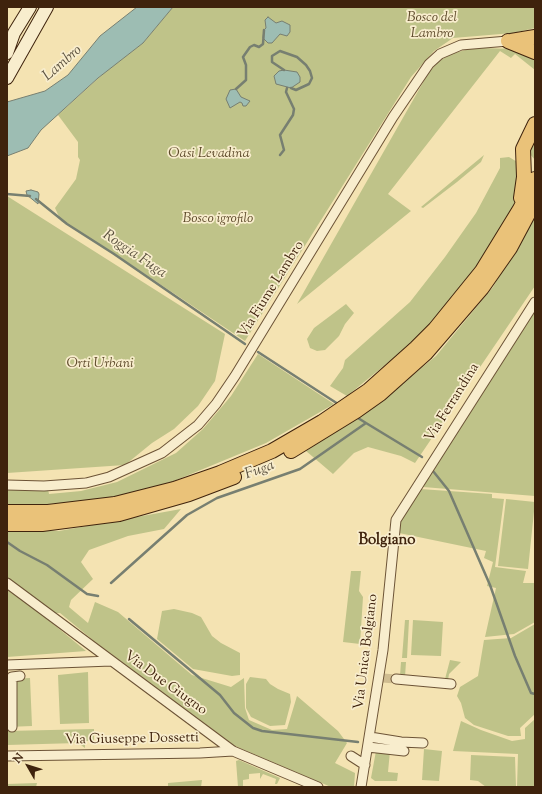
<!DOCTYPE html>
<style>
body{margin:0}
#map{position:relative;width:542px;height:794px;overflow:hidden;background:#f4e3b2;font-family:"Sorts Mill Goudy",serif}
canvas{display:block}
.frame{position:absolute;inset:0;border:8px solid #3f230d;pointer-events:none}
.north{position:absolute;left:8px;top:746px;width:40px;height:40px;-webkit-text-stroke:3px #f8edcd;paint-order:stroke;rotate:309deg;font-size:11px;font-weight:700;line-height:16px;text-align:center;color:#3f230d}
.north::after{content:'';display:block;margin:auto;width:14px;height:18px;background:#3f230d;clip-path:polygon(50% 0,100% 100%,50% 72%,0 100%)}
</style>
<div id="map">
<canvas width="542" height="794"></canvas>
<div class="frame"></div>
<div class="north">N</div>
</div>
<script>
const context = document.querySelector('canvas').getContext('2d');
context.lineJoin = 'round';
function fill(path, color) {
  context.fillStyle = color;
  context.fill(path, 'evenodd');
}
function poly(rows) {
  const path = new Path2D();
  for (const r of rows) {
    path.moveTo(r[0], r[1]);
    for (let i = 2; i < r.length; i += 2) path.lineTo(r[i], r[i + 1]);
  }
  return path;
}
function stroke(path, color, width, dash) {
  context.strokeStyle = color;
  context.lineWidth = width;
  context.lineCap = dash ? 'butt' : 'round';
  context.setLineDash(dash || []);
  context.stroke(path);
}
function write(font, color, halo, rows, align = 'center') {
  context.font = font + ' "Sorts Mill Goudy",serif';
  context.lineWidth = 3.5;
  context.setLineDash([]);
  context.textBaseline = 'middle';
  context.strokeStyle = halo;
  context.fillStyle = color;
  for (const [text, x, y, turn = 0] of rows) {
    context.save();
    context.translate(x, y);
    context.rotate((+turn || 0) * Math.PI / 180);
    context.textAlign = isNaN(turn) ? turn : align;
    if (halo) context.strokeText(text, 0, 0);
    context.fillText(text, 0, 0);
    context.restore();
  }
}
fill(poly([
 [173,7,535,7,535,28,513,33,453,38,434,51,411,77,245,341,106,248,61,221,55,208,76,179,80,160,78,157,78,142,58,115,104,73,143,43],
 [482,48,516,49,535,57,535,70,515,54,511,58,500,51,388,194,411,211,297,304,429,72,439,61,451,54,469,49],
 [535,135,535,160,530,154,530,147],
 [484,155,481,162,457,182,423,208,421,207],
 [509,157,519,163,517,200,473,273,429,329,347,396,330,386,343,368,345,360,410,302,445,257,476,213,500,168,500,158],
 [7,196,225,334,215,381,198,406,174,429,152,443,125,465,7,473],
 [535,214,535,286,415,463,401,456,368,447,354,453,333,474,306,451,378,403,436,356,493,287],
 [346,304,354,313,345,324,339,336,325,350,317,351,310,348,307,339,314,328],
 [535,309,535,496,423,487],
 [258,354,334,404,266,443,174,481,126,495,84,502,49,504,7,504,7,490,48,489,49,494,81,491,117,482,176,453,203,429,231,396],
 [420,489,492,494,492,498,504,499,495,567,526,571,523,583,535,583,535,622,514,634,485,637,496,588,487,586,493,562,484,558,486,551,399,533,399,520],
 [506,499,535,502,528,569,498,566],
 [181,509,164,529,128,536,89,550,81,562,93,579,71,600,69,607,88,623,95,602,118,612,192,675,231,687,244,678,245,708,249,720,272,730,287,729,297,696,338,731,347,743,335,763,355,773,354,787,331,787,235,746,94,641,60,613,41,614,86,651,7,657,7,529,59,531],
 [351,571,361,571,359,591,363,597,360,644,343,642],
 [174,609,192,613,201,617,212,636,221,643,240,653,240,675,232,676,193,669,157,639,162,611],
 [405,620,409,620,407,658,402,658],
 [413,620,443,622,441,656,411,655],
 [535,624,535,714,520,728,521,736,508,736,474,725,465,718,461,703,457,696,460,687,478,676,484,640,511,638],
 [450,660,461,662,449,674,448,680,445,679],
 [401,662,406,662,405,677,400,676],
 [88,672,89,723,60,724,58,675],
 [250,677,266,679,270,684,278,689,290,694,291,702,285,725,270,726,251,717,246,708,246,684],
 [30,678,32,726,7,727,7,679],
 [535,719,535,787,517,787,518,754,453,751,461,721,481,730,512,741,525,739,525,728],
 [94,729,94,741,85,741,85,748,78,743,7,745,7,731],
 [424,749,442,751,439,781,422,780],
 [376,751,390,751,388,772,398,773,397,781,375,781,371,778],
 [471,755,515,757,516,787,486,787,478,781,470,780],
 [239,760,280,778,277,784,275,784,276,779,263,774,260,779,260,773,249,774,249,779,243,780,243,787,238,787,236,761],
 [202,780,201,787,168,787,168,783],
 [37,783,36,787,7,787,7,784]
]), '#bfc389');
const water = poly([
 [137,7,173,7,143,43,98,78,41,130,28,148,7,156,7,102,45,91,68,75,100,36,137,7],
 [268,17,276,23,282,21,290,25,290,32,287,36,280,34,272,43,268,43,263,38,264,30,266,28,265,20,268,17],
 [284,70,297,72,300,77,300,82,291,88,276,84,274,76,279,71,284,70],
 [236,89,241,97,250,101,246,106,243,106,242,103,240,102,230,108,226,99,230,90,236,89],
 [31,190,38,192,39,194,38,204,27,195,26,191,31,190]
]);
fill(water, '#9dbdb3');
stroke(water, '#777f71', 1);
stroke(poly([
 [284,70,272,62,272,56,280,51,297,57,306,65,310,71,312,78,309,84,296,90,291,88],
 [236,89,246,80,246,65,243,57,250,47,254,45,259,47,263,44,264,30],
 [280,155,284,150,280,135,293,115,294,109,286,92,287,88],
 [7,194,30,196],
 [36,199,67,224,114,254,245,344],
 [258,352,338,404],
 [358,418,366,423],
 [433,471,449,491,490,585,515,656,531,693,535,694],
 [7,542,20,551,47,565,87,594,98,596],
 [111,583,187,515,217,498,300,469,366,423,422,457],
 [129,619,220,695,234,713,253,728,262,731,358,742]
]), '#777f71', 2.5);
stroke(poly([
 [383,678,396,679]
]), '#d0bd91', 9, [9, 4.5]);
const street = poly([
 [7,485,44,486,86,483,109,477,162,453,198,425,216,404,235,376,393,117,429,64,440,54,461,45,508,41],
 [7,583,233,751,318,787],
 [7,665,111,661],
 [396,679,451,684],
 [12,727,12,677,20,676],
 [370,737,401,742,423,743],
 [368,747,404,751],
 [7,756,200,753,233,751],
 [351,756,365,765],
 [361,787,383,650,396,520,535,302]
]);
const secondary = poly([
 [7,53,14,33,30,7],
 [7,78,47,7]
]);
const primary = poly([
 [508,41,535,52],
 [511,41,535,37],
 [521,198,524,177,523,149,535,124],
 [291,451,356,411,380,394,426,353,482,288,510,248,535,201],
 [7,512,48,512,115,504,174,489,220,473,272,451,322,422,369,390,416,348,435,329,482,271,520,209,535,179],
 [7,524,42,524,119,514,189,494,234,477]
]);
stroke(street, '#6c5336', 11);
stroke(secondary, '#3f230d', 14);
stroke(primary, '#3f230d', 16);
stroke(street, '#f8edcd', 9);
stroke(secondary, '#f8edcd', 12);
stroke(primary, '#eac279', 14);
write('italic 14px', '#5f4b2c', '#f8edcd', [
 ["Bosco del",432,19],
 ["Lambro",432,35],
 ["Oasi Levadina",209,155],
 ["Bosco igrofilo",218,220],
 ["Orti Urbani",100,365]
]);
write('14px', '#3f230d', '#f8edcd', [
 ["Via Fiume Lambro",272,290,-58],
 ["Via Ferrandina",453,403,-58],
 ["Via Unica Bolgiano",367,652,-83],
 ["Via Due Giugno",165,684,36],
 ["Via Giuseppe Dossetti",132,740,-1]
]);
write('italic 15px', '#5b513f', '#f8edcd', [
 ["Lambro",63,64,-41],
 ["Roggia Fuga",134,255,34],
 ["Fuga",260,471,-20]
]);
write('bold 15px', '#3f230d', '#f8edcd', [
 ["Bolgiano",387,541]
]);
</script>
